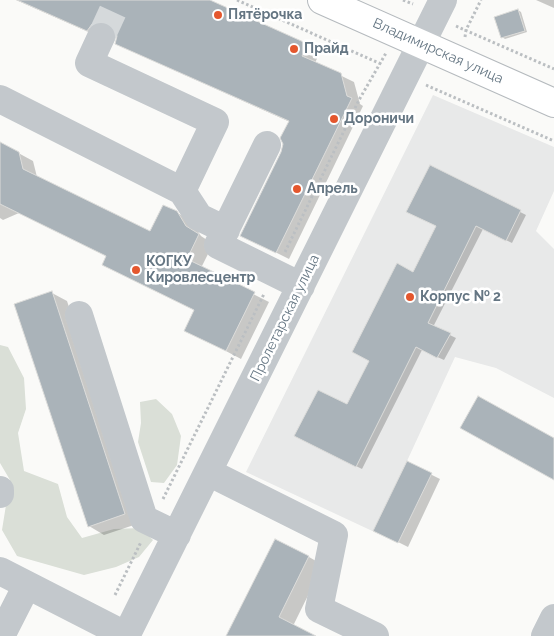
<!DOCTYPE html>
<meta charset="utf-8">
<style>
body{margin:0}
canvas{display:block;background:#fafaf8}
</style>
<canvas width="554" height="636"></canvas>
<script>
const context = document.querySelector('canvas').getContext('2d');
context.lineJoin = 'round';
function fill(path, color) {
  context.fillStyle = color;
  context.fill(path, 'evenodd');
}
function poly(rows) {
  const path = new Path2D();
  for (const r of rows) {
    path.moveTo(r[0], r[1]);
    for (let i = 2; i < r.length; i += 2) path.lineTo(r[i], r[i + 1]);
  }
  return path;
}
function stroke(path, color, width, dash) {
  context.strokeStyle = color;
  context.lineWidth = width;
  context.lineCap = dash ? 'butt' : 'round';
  context.setLineDash(dash || []);
  context.stroke(path);
}
function write(font, color, halo, rows, align = 'center') {
  context.font = font + ' Raleway,sans-serif';
  context.lineWidth = 5;
  context.setLineDash([]);
  context.textBaseline = 'middle';
  context.strokeStyle = halo;
  context.fillStyle = color;
  for (const [text, x, y, turn = 0] of rows) {
    context.save();
    context.translate(x, y);
    context.rotate((+turn || 0) * Math.PI / 180);
    context.textAlign = isNaN(turn) ? turn : align;
    if (halo) context.strokeText(text, 0, 0);
    context.fillText(text, 0, 0);
    context.restore();
  }
}
fill(poly([
 [433,95,554,147,554,191,536,231,554,249,554,398,496,368,455,357,407,461,432,473,398,543,246,472]
]), '#e8e9e9');
fill(poly([
 [0,345,8,347,24,378,26,409,18,433,24,471,58,484,67,517,82,538,114,529,141,528,153,540,139,557,116,567,84,575,17,556,2,530,10,480,0,463],
 [156,399,172,414,181,436,177,465,164,483,151,482,138,442,141,423,140,402]
]), '#dadfd7');
fill(poly([
 [16,0,206,0,307,45,320,52,315,63,354,82,360,104,363,106,289,259,255,242,282,152,290,122,129,50,117,43,118,36,115,29,105,31,100,37],
 [536,0,554,0,554,8],
 [518,10,521,12,527,32,505,39,502,37],
 [0,143,33,161,37,177,151,233,176,212,191,221,201,236,213,244,201,268,269,302,241,359,186,330,195,310,103,264,108,256,19,213,3,220,0,218],
 [430,166,526,215,512,243,483,229,433,327,456,338,444,360,422,350,362,469,302,439,347,406,437,226],
 [52,293,67,301,140,523,104,535,89,526],
 [408,463,440,479,408,547,384,535],
 [309,557,323,565,293,626,313,636,229,636]
]), '#0003');
const building = poly([
 [17,0,210,0,308,44,302,56,341,73,347,96,352,98,276,253,240,236,281,152,283,144,280,138,289,121,115,44,117,36,114,28,107,23,99,22,92,24,87,31,17,0],
 [518,9,525,31,501,38,494,17,518,9],
 [0,142,19,152,23,169,150,231,163,205,177,211,186,226,199,234,187,259,255,292,226,351,184,331,194,310,102,265,106,256,0,204,0,142],
 [430,165,521,210,506,241,476,226,428,323,451,333,437,358,416,347,356,467,294,436,318,390,347,404,369,361,352,352,397,263,413,272,436,226,406,212,430,165],
 [52,291,125,514,88,527,14,304,52,291],
 [478,396,554,438,554,480,460,428,478,396],
 [407,461,432,473,398,543,373,531,407,461],
 [275,539,309,556,279,617,316,636,226,636,275,539]
]);
fill(building, '#aab3b9');
stroke(building, '#dcdcda', 1);
stroke(poly([
 [101,37,118,0]
]), '#d5d9db', 28, [28, 14]);
const major = poly([
 [322,0,554,103]
]);
stroke(major, '#b5babe', 30);
stroke(poly([
 [237,0,381,64],
 [403,0,413,4],
 [456,26,554,69],
 [465,37,466,30,481,0],
 [426,85,554,141],
 [285,252,359,100,386,53],
 [163,499,264,294],
 [115,595,141,542]
]), '#bbbfc2', 3, [2.5, 2.5]);
stroke(poly([
 [101,37,89,63,215,122,182,191],
 [0,99,182,191,199,217,226,230],
 [267,145,218,245,301,286],
 [79,315,144,519,177,535],
 [208,472,334,535,319,609,375,636],
 [0,490,0,494],
 [0,571,127,636],
 [1,636,27,585],
 [126,636,443,0],
 [545,636,554,618]
]), '#c3c8cc', 28);
stroke(major, '#fff', 28);
for (const [x, y, r, color] of [
 [218,15,5,"#e4572e"],
 [294,49,5,"#e4572e"],
 [334,119,5,"#e4572e"],
 [297,189,5,"#e4572e"],
 [136,270,5,"#e4572e"],
 [410,297,5,"#e4572e"]
]) {
  const dot = new Path2D();
  dot.arc(x, y, r, 0, 2 * Math.PI);
  context.fillStyle = color;
  context.fill(dot);
  stroke(dot, '#fff', 2);
}
write('bold 14px', '#657683', '#fff', [
 ["Пятёрочка",228,15],
 ["Прайд",304,49],
 ["Дороничи",344,119],
 ["Апрель",307,189],
 ["КОГКУ",146,262],
 ["Кировлесцентр",146,278],
 ["Корпус № 2",420,297]
], 'left');
write('14px', '#657683', '#fff', [
 ["Владимирская улица",438,51,24],
 ["Пролетарская улица",285,318,-64]
]);
</script>
